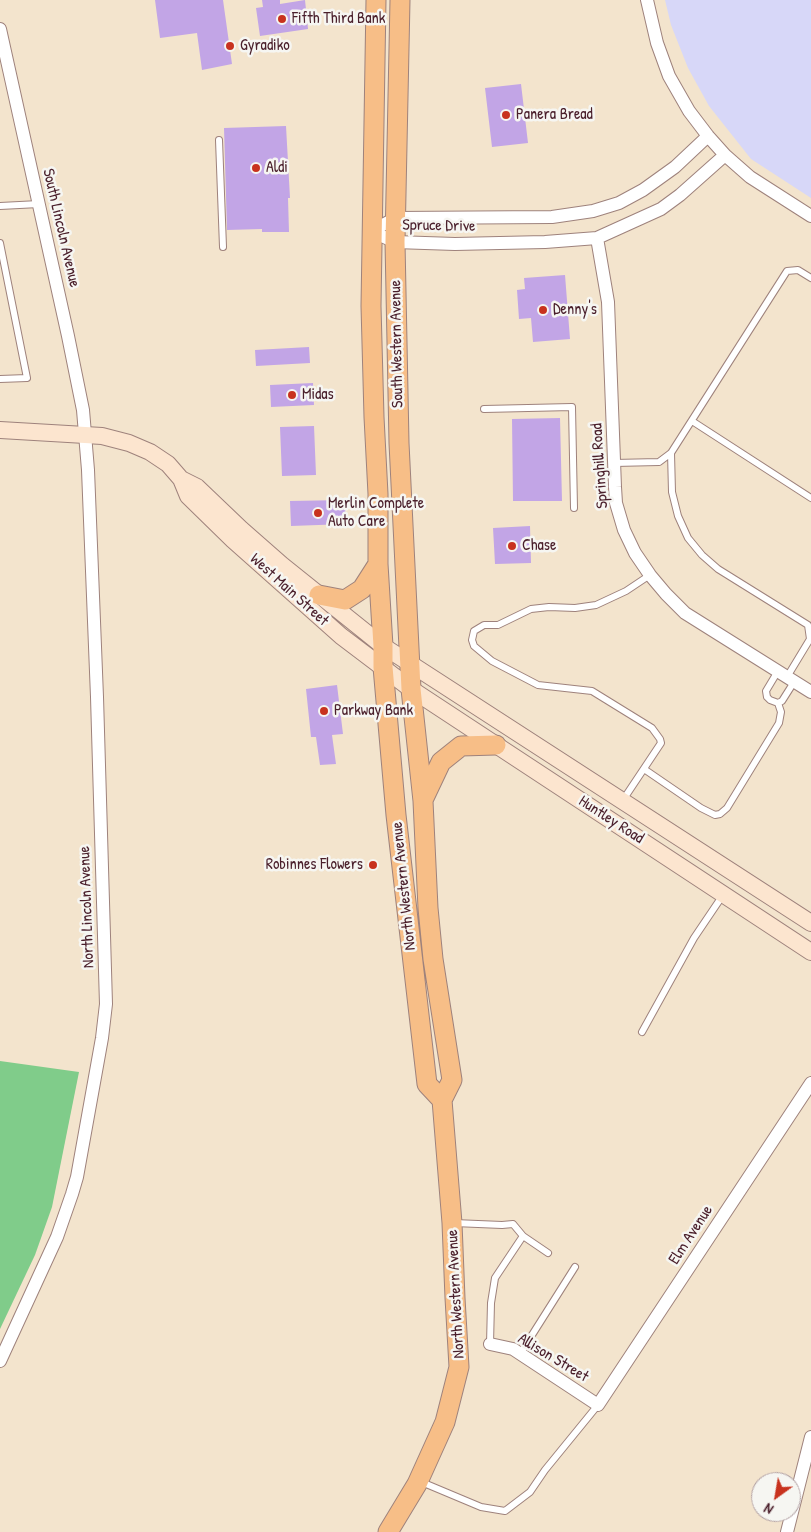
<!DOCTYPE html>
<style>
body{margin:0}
#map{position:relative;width:811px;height:1532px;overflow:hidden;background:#f3e4cd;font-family:"Patrick Hand",sans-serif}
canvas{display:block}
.north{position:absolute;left:751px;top:1472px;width:50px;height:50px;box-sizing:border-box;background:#f6f6f2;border:1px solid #b1a0a2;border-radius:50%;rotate:212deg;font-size:14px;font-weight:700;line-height:20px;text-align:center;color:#4a1f2b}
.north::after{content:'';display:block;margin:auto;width:18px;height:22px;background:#c8321e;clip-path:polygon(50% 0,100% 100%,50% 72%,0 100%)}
</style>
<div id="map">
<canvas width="811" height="1532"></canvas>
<div class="north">N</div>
</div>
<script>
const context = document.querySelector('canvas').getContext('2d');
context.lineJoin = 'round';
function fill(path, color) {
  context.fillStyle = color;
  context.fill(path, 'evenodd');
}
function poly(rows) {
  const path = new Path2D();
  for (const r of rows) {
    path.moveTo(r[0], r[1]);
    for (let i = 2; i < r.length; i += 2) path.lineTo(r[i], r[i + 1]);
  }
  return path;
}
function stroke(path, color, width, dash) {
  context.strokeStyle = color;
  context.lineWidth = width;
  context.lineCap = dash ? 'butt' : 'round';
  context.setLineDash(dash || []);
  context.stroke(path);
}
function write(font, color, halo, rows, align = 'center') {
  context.font = font + ' "Patrick Hand",sans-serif';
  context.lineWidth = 5;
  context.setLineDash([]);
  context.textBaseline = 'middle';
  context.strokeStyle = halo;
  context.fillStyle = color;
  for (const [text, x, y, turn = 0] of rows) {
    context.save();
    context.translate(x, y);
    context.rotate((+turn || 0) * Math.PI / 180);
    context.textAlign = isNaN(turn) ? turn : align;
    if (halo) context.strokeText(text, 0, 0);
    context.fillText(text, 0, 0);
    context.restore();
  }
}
fill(poly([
 [665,0,811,0,811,198,751,159,709,106,688,68,671,25]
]), '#d7d7f8');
fill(poly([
 [0,1061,79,1072,52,1207,35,1255,0,1329]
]), '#80cc8a');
fill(poly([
 [155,0,223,0,232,64,202,70,197,33,160,38],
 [262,0,280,0,280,4,305,0,308,29,260,36,256,8,263,7],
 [521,84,528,143,492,147,485,88],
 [286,126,290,198,288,198,289,232,262,232,262,229,227,230,224,128],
 [565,275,570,339,533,342,531,318,519,319,517,290,525,289,524,278],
 [309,347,310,363,256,366,255,350],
 [313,383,314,405,271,407,270,385],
 [560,418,562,501,513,501,512,419],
 [314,426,316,475,282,476,280,427],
 [345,500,346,524,291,526,290,501],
 [530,526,531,563,495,564,493,528],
 [337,685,343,734,332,735,336,764,320,765,316,737,311,737,306,689]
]), '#c2a5e6');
const lane = poly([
 [219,140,223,247],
 [0,206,39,204],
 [0,243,27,378,0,379],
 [484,409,572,407,574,508],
 [692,421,811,498],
 [671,453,672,492,678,516,688,538,702,555,718,569,808,625,810,639,787,677],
 [614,463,659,462,671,453,787,271,798,270,811,278],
 [778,671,766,691,767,697,770,700,778,703,782,701,794,682],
 [644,769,701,808,715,815,720,814,727,808,779,723,781,712,778,703],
 [623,800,661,743,660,739,652,728,592,691,538,685,492,661,474,646,472,640,474,631,484,625,498,625,531,609,549,607,575,608,596,605,626,591,650,575],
 [642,1032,694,938,723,895],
 [454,1223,502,1225,513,1224,523,1236,548,1253],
 [490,1344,491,1303,495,1278,523,1236],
 [520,1354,575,1267],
 [419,1481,481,1507,505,1511,530,1492,545,1470,598,1405]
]);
const street = poly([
 [647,0,657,43,669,76,689,111,708,136,725,155,750,177,811,216],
 [0,29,68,336,83,410,88,470,97,697,106,1004,102,1038,77,1177,72,1194,57,1237,0,1361],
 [371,231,395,242,455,244,545,242,597,238,661,209,680,195,725,155],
 [371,231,396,218,552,217,593,211,619,203,643,190,675,167,708,136],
 [597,238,608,302,615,487,616,503,624,530,635,553,650,575,666,594,685,613,811,692],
 [490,1344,513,1349,598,1405,811,1083],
 [787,1532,811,1437]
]);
const secondary = poly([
 [0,430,102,436,129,443,150,452,168,464,181,479,197,487,241,529,282,565,383,646,811,923],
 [181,479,188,496,233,540,341,636,411,689,811,952]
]);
const primary = poly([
 [376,0,371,306,374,417,378,494,378,564,383,646,383,667,396,815,427,1084,442,1100],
 [319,595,345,600,362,589,378,564],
 [423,800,441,762,461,746,496,745],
 [388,1532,417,1484,445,1422,459,1367,455,1298,452,1223,442,1100,452,1080,433,959,428,908,423,801,411,689,399,443,395,242,400,0]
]);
stroke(lane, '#9e827c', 8);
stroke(street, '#9e827c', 14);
stroke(secondary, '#9e827c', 18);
stroke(primary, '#9e827c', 21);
stroke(lane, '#fff', 6);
stroke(street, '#fff', 12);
stroke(secondary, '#fce5cf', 16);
stroke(primary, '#f7be87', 19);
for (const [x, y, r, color] of [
 [282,19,5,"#c8321e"],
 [230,46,5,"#c8321e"],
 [506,115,5,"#c8321e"],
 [256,168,5,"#c8321e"],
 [543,310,5,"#c8321e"],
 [292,395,5,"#c8321e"],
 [318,513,5,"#c8321e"],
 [512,546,5,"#c8321e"],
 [324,711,5,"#c8321e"],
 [373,865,5,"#c8321e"]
]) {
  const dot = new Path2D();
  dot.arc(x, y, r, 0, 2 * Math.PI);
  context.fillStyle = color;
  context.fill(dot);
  stroke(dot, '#f6f6f2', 2);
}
write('16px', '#4a1f2b', '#f6f6f2', [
 ["Fifth Third Bank",292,19],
 ["Gyradiko",240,46],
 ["Panera Bread",516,115],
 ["Aldi",266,168],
 ["Denny's",553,310],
 ["Midas",302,395],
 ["Merlin Complete",328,504],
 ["Auto Care",328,522],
 ["Chase",522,546],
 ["Parkway Bank",334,711],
 ["Robinnes Flowers",363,865,"right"]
], 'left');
write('16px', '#4a1f2b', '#f6f6f2', [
 ["Spruce Drive",439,226,1],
 ["South Lincoln Avenue",61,228,77],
 ["South Western Avenue",397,344,-91],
 ["Springhill Road",600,466,-94],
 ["West Main Street",289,590,42],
 ["Huntley Road",611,820,33],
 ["North Western Avenue",404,886,-96],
 ["North Lincoln Avenue",87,907,-92],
 ["Elm Avenue",691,1235,-57],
 ["North Western Avenue",456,1294,-93],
 ["Allison Street",553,1358,31]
]);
</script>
